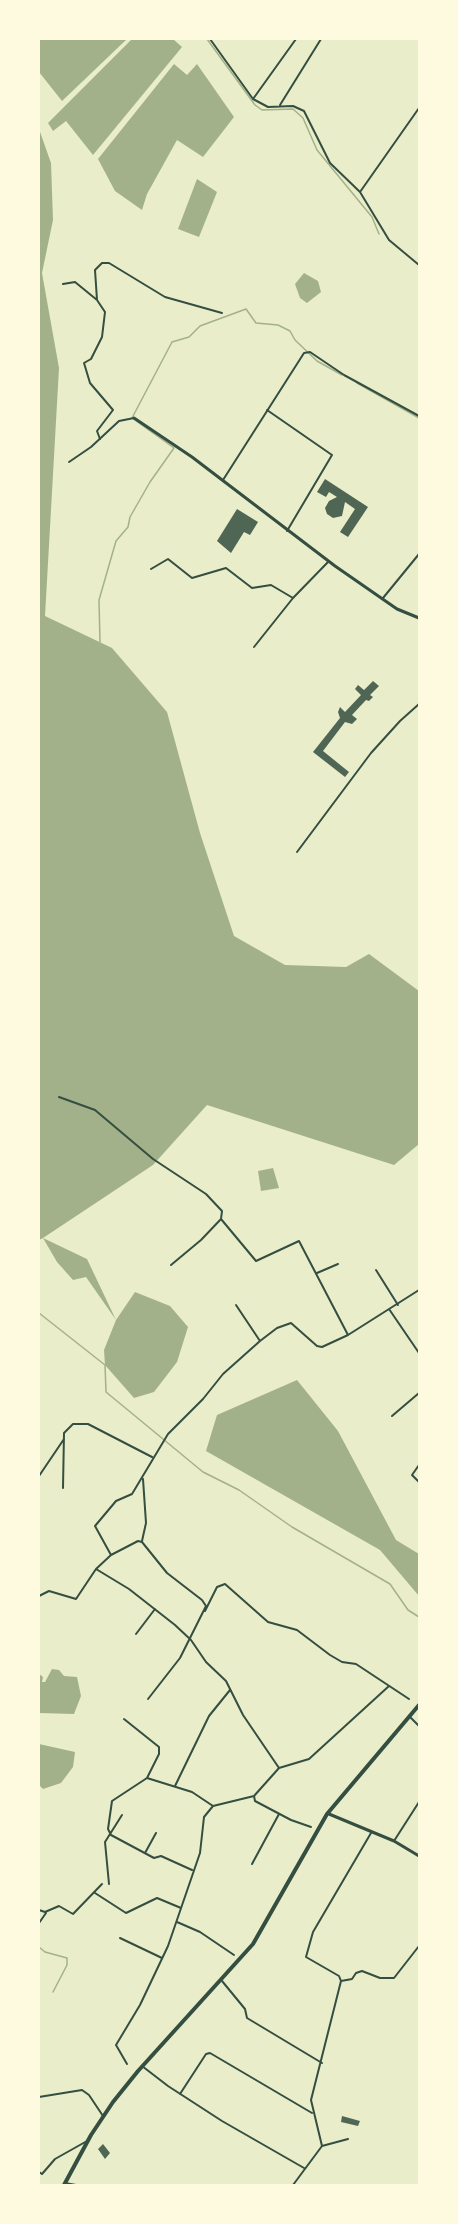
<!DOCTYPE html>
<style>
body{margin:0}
#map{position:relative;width:458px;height:2224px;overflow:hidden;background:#e9edc9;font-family:Montserrat,sans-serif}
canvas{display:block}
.frame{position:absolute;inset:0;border:40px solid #fefae0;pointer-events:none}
</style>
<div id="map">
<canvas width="458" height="2224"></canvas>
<div class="frame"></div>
</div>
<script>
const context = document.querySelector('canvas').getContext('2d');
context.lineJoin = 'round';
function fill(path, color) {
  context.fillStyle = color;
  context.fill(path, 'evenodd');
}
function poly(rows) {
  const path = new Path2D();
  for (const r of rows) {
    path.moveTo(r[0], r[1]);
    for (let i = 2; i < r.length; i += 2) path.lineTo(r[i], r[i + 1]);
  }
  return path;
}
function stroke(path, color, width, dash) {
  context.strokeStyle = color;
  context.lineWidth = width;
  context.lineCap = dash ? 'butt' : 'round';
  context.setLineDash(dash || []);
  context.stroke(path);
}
fill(poly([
 [39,39,127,39,62,101,39,72],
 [132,39,173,39,182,47,93,155,66,121,53,131,48,123],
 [174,64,187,75,197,64,234,117,203,157,177,140,147,194,142,210,115,191,98,159],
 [39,129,51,163,53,220,42,273,59,368,45,616,112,648,167,712,200,833,234,936,285,965,346,967,369,954,419,991,419,1144,394,1165,207,1105,153,1165,43,1238,87,1259,116,1320,135,1292,170,1306,188,1327,177,1362,154,1392,134,1398,105,1365,104,1350,116,1320,86,1277,73,1280,57,1262,43,1238,39,1240],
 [197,179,217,192,199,237,178,229],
 [304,273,318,281,321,292,307,303,300,298,295,284],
 [273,1168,279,1188,261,1191,258,1171],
 [297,1380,338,1431,396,1540,419,1554,419,1596,380,1550,206,1451,217,1415],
 [52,1669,59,1670,64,1676,77,1677,81,1696,74,1714,39,1713,39,1674,43,1677,42,1682,45,1682],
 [39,1744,75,1752,73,1767,61,1783,43,1789,39,1785]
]), '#a3b18a');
stroke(poly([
 [207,39,255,105,262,110,293,109,303,118,317,150,372,217,379,234],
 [357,383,419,418],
 [100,642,99,600,116,541,128,527,130,517,150,482,174,448,132,418,172,342,189,337,200,326,246,309,256,323,278,325,290,331,295,340,317,361,342,375],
 [39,1313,105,1365,106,1392,203,1472,239,1490,292,1527,390,1584,408,1610,419,1617],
 [39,1947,45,1952,67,1958,67,1965,53,1992]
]), '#a3b18a', 1.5);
fill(poly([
 [325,479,368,507,348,537,340,532,355,509,345,502,342,516,333,518,327,514,325,508,329,501,337,497,329,492,326,497,317,492],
 [237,509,258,522,250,535,244,532,231,553,217,541],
 [373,681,379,686,370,695,373,697,369,701,366,700,352,715,357,719,352,724,345,722,323,751,349,772,345,777,313,752,340,718,338,712,340,707,345,712,361,695,355,689,358,685,364,690],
 [342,2116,360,2121,358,2126,341,2122],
 [103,2144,110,2153,105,2159,98,2149]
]), '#4f6655');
stroke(poly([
 [210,39,253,99,268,107,293,106,304,111,330,163,360,192,389,240,419,265],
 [253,99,296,39],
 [280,105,321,39],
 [360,192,419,108],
 [63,284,75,282,97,300,105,312,102,337,91,359,84,363,90,383,113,410,97,431,100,439],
 [97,300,95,270,102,263,109,263,165,297,222,313],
 [267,410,332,455,287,531],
 [223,480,304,353,310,352,344,375,419,416],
 [151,569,168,559,192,578,226,568,252,588,271,585,293,598],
 [383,598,419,554],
 [254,647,293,598,329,561],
 [297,852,371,753,400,721,419,704],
 [59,1097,95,1110,153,1159,206,1194,222,1211,221,1219,256,1261,299,1241,348,1335],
 [171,1265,201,1240,221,1219],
 [376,1270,398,1305],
 [317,1273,338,1264],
 [236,1305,260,1341],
 [389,1309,419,1353],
 [419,1359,419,1365],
 [392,1416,419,1393],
 [419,1465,412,1475,419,1482],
 [39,1476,64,1439],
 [63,1488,64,1433,73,1424,88,1424,152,1457],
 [142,1541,146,1523,143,1479],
 [111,1555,138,1541,142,1542,167,1573,202,1600,206,1606,180,1658,148,1699],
 [96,1569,111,1555,95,1526,116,1501,132,1494,168,1434,203,1399,223,1374,260,1341,277,1328,291,1323,317,1346,322,1347,348,1335,419,1290],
 [39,1596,49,1591,76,1599,96,1569,129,1589,175,1625,191,1640,206,1662,226,1681,243,1715,279,1768,254,1796,255,1801,291,1820,311,1827],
 [205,1611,217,1587,225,1584,268,1622,297,1630,330,1655,342,1662,356,1664,409,1699],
 [136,1634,155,1609],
 [410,1717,419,1726],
 [124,1719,159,1747,159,1754,147,1778],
 [279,1768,309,1759,389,1686],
 [175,1786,209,1716,230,1690],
 [394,1841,419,1802],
 [145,1853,156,1833],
 [252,1864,279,1814],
 [192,1870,161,1856,154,1858,111,1835,108,1829,112,1801,147,1778,192,1792,213,1806],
 [109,1884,105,1842,122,1815],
 [95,1893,126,1913,157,1898,181,1908],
 [39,1910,45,1912,59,1906,73,1914,102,1884],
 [177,1922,200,1932,234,1955],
 [39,1923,46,1913],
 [120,1938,162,1958],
 [222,1981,245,2009,247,2018,322,2063],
 [341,1981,352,1979,356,1973,362,1971,380,1978,394,1978,419,1946],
 [127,2064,116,2045,140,2005,168,1946,200,1853,204,1817,213,1806,254,1796],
 [142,2066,168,2086,222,2121,304,2168],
 [180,2094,206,2054,210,2053,312,2113],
 [39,2097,82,2090,89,2095,103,2116],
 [322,2146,311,2100,341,1981,339,1976,306,1957,313,1932,371,1833],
 [39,2172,42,2174,55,2159,87,2141],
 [65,2183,76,2185],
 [293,2185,322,2146,348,2139]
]), '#344e41', 2);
stroke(poly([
 [69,462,91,447,119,421,134,418]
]), '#344e41', 2);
stroke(poly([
 [134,418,192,457,335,566,397,609,419,618],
 [329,1814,394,1841,419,1856]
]), '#344e41', 3);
stroke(poly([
 [64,2185,91,2135,113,2102,138,2071,253,1944,327,1814,419,1705]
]), '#344e41', 4);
</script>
